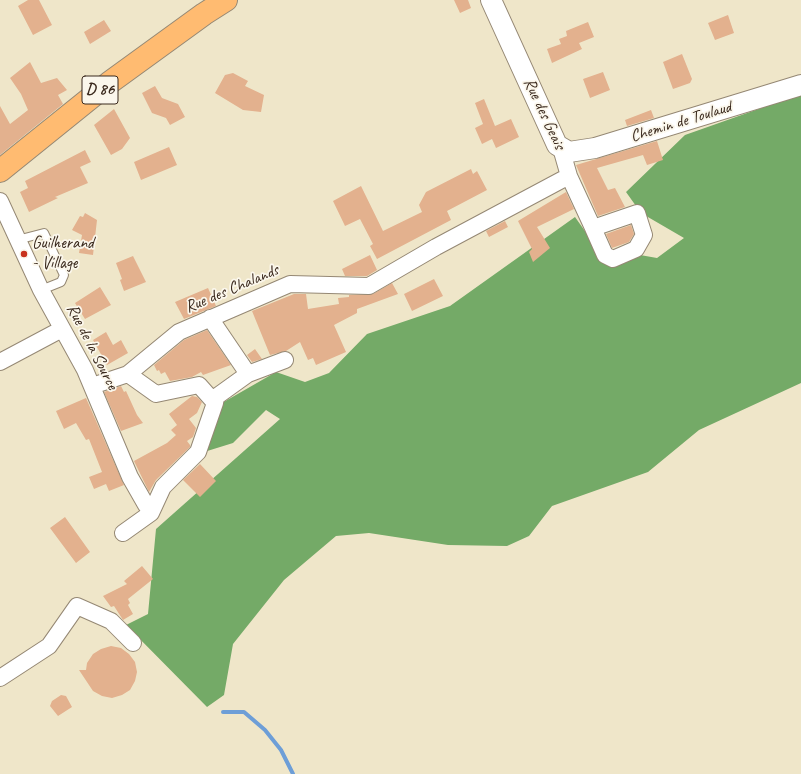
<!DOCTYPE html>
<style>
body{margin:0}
canvas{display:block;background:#efe6c9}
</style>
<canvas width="801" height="774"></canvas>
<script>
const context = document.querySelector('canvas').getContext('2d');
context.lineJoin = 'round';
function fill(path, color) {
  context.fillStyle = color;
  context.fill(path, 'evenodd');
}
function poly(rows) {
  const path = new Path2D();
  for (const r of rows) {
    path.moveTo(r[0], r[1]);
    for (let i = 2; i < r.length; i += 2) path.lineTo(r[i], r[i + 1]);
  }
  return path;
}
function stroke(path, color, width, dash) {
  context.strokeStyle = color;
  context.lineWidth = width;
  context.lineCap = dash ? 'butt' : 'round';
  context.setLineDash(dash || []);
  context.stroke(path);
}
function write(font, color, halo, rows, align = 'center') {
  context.font = font + ' Caveat,sans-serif';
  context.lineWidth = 3.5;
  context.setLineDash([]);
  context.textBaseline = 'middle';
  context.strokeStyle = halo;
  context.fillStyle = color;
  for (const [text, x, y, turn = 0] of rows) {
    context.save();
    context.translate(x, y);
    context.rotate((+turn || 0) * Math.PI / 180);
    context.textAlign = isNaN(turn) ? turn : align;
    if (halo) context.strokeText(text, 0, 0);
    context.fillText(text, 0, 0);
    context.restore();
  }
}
fill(poly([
 [801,94,801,383,699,430,648,472,552,506,529,536,507,546,448,545,369,533,336,536,284,580,233,644,224,695,207,707,126,625,148,614,156,529,280,419,266,410,233,443,204,452,222,403,276,372,305,382,329,373,367,334,450,306,575,217,609,265,640,255,657,258,684,238,641,213,626,192,685,135]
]), '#74aa67');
stroke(poly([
 [223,712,244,712,265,730,281,750,293,774]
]), '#6d9ed7', 4);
fill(poly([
 [28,0,39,0,52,25,33,35,18,6],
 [454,0,468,0,471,8,460,13],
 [728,15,734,33,715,40,708,23],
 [104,20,111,31,90,44,84,32],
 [588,22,594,37,579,43,582,49,552,63,547,49,561,44,559,39,567,36,566,31],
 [682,54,692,79,690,83,673,89,663,62],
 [30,62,41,83,57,78,67,90,58,95,63,104,0,155,0,106,10,124,28,110,21,94,10,78],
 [603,72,610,90,590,98,583,79],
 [233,73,248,81,245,86,264,95,261,112,243,110,215,93,225,75],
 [155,86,162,98,178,104,185,117,170,125,166,118,152,113,142,93],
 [484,99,495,126,511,119,519,137,496,148,492,139,482,144,475,128,483,124,475,103],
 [114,109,130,138,122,149,111,155,94,125],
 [651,110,654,118,627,126,625,120],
 [657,141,663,160,647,165,643,155,597,168,608,190,615,188,625,207,598,216,576,165],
 [169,147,177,165,141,180,134,162],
 [85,150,91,162,80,167,88,183,55,197,58,198,29,212,20,192,28,188,25,181],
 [471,169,473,174,477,171,487,190,447,211,451,220,377,259,370,246,373,244,360,219,345,226,333,201,361,186,383,231,422,212,419,205,426,192],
 [566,192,574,209,537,227,550,248,533,262,529,252,532,249,518,221],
 [85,213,97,220,93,255,79,253,82,235,72,230,80,216,83,217],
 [505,221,508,227,489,237,486,231],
 [631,225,634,234,629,242,612,248,606,234],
 [370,255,377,270,367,276,345,276,342,269],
 [133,256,146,282,124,291,120,280,122,279,116,263],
 [434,279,443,296,412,311,404,294],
 [392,283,398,294,357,309,357,313,334,325,346,352,316,365,313,358,308,360,300,342,286,351,270,355,252,311,294,294,306,294,308,309,339,304,338,298,349,297,349,295,373,294],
 [100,287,111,305,85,319,75,303],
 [208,288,216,306,184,319,175,302],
 [207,330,231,365,203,375,201,372,192,377,170,381,165,372,161,374,159,370,157,371,154,365,184,340],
 [106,332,113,345,121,340,128,353,107,365,93,340],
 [255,349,262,359,252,362,247,355],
 [121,386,124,392,126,391,137,415,143,423,121,431,104,392],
 [192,396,197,397,202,402,197,413,189,419,196,428,193,437,187,441,190,445,190,447,156,480,149,492,134,461,167,443,176,435,171,430,177,425,169,414],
 [86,398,124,485,109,491,106,484,94,489,89,477,102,472,89,439,86,440,76,423,64,429,56,411],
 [200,464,216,481,200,497,183,480],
 [65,517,90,552,76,563,50,528],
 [142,566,153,579,128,599,130,603,128,605,133,614,123,620,114,606,111,607,103,596,127,584,124,581],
 [111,646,121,648,129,654,135,662,137,672,135,681,130,690,122,695,112,698,102,696,93,691,79,670,86,670,87,663,93,654,101,649],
 [61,695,66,696,72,707,58,716,50,706,52,701]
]), '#e3b18e');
const service = poly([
 [17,240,44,233,64,275,61,282,41,290]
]);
const minor = poly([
 [561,148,569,176,593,228,637,213,644,235,636,249,613,259,605,255,593,228],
 [0,201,41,290,85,370,130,477,146,505,152,509],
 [210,318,248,374],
 [0,362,62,329],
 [128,374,156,394,199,385,215,403,216,397,248,374,285,360],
 [92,386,128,374,179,332,290,284,369,286,436,247,569,176],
 [123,533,151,513,163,487,198,452,215,403],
 [0,678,49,646,77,606,111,621,133,643]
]);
const tertiary = poly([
 [491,0,557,145,569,152,595,148,801,85]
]);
const primary = poly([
 [0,171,109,83,204,14,226,0]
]);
stroke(service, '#958874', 10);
stroke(minor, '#958874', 18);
stroke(tertiary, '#958874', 22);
stroke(primary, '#958874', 24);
stroke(service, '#fff', 8);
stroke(minor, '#fff', 16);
stroke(tertiary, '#fff', 20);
stroke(primary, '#ffbb71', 22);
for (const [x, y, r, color] of [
 [24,254,4,"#c8321e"]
]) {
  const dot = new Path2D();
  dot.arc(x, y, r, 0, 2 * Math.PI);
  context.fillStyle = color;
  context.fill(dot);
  stroke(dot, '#fbf7ec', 1.5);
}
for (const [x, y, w] of [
 [100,90,36]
]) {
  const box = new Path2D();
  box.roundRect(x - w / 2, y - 14, w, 28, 3);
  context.fillStyle = '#fbf7ec';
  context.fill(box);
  stroke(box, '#3b2a1e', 1);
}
write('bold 16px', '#3b2a1e', null, [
 ["D 86",100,90]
]);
write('17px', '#3b2a1e', '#fbf7ec', [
 ["Rue des Geais",544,114,65],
 ["Chemin de Toulaud",681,122,-17],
 ["Rue des Chalands",232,289,-23],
 ["Rue de la Source",92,347,63]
]);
write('17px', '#3b2a1e', '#fbf7ec', [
 ["Guilherand",32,244],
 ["- Village",32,264]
], 'left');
</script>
